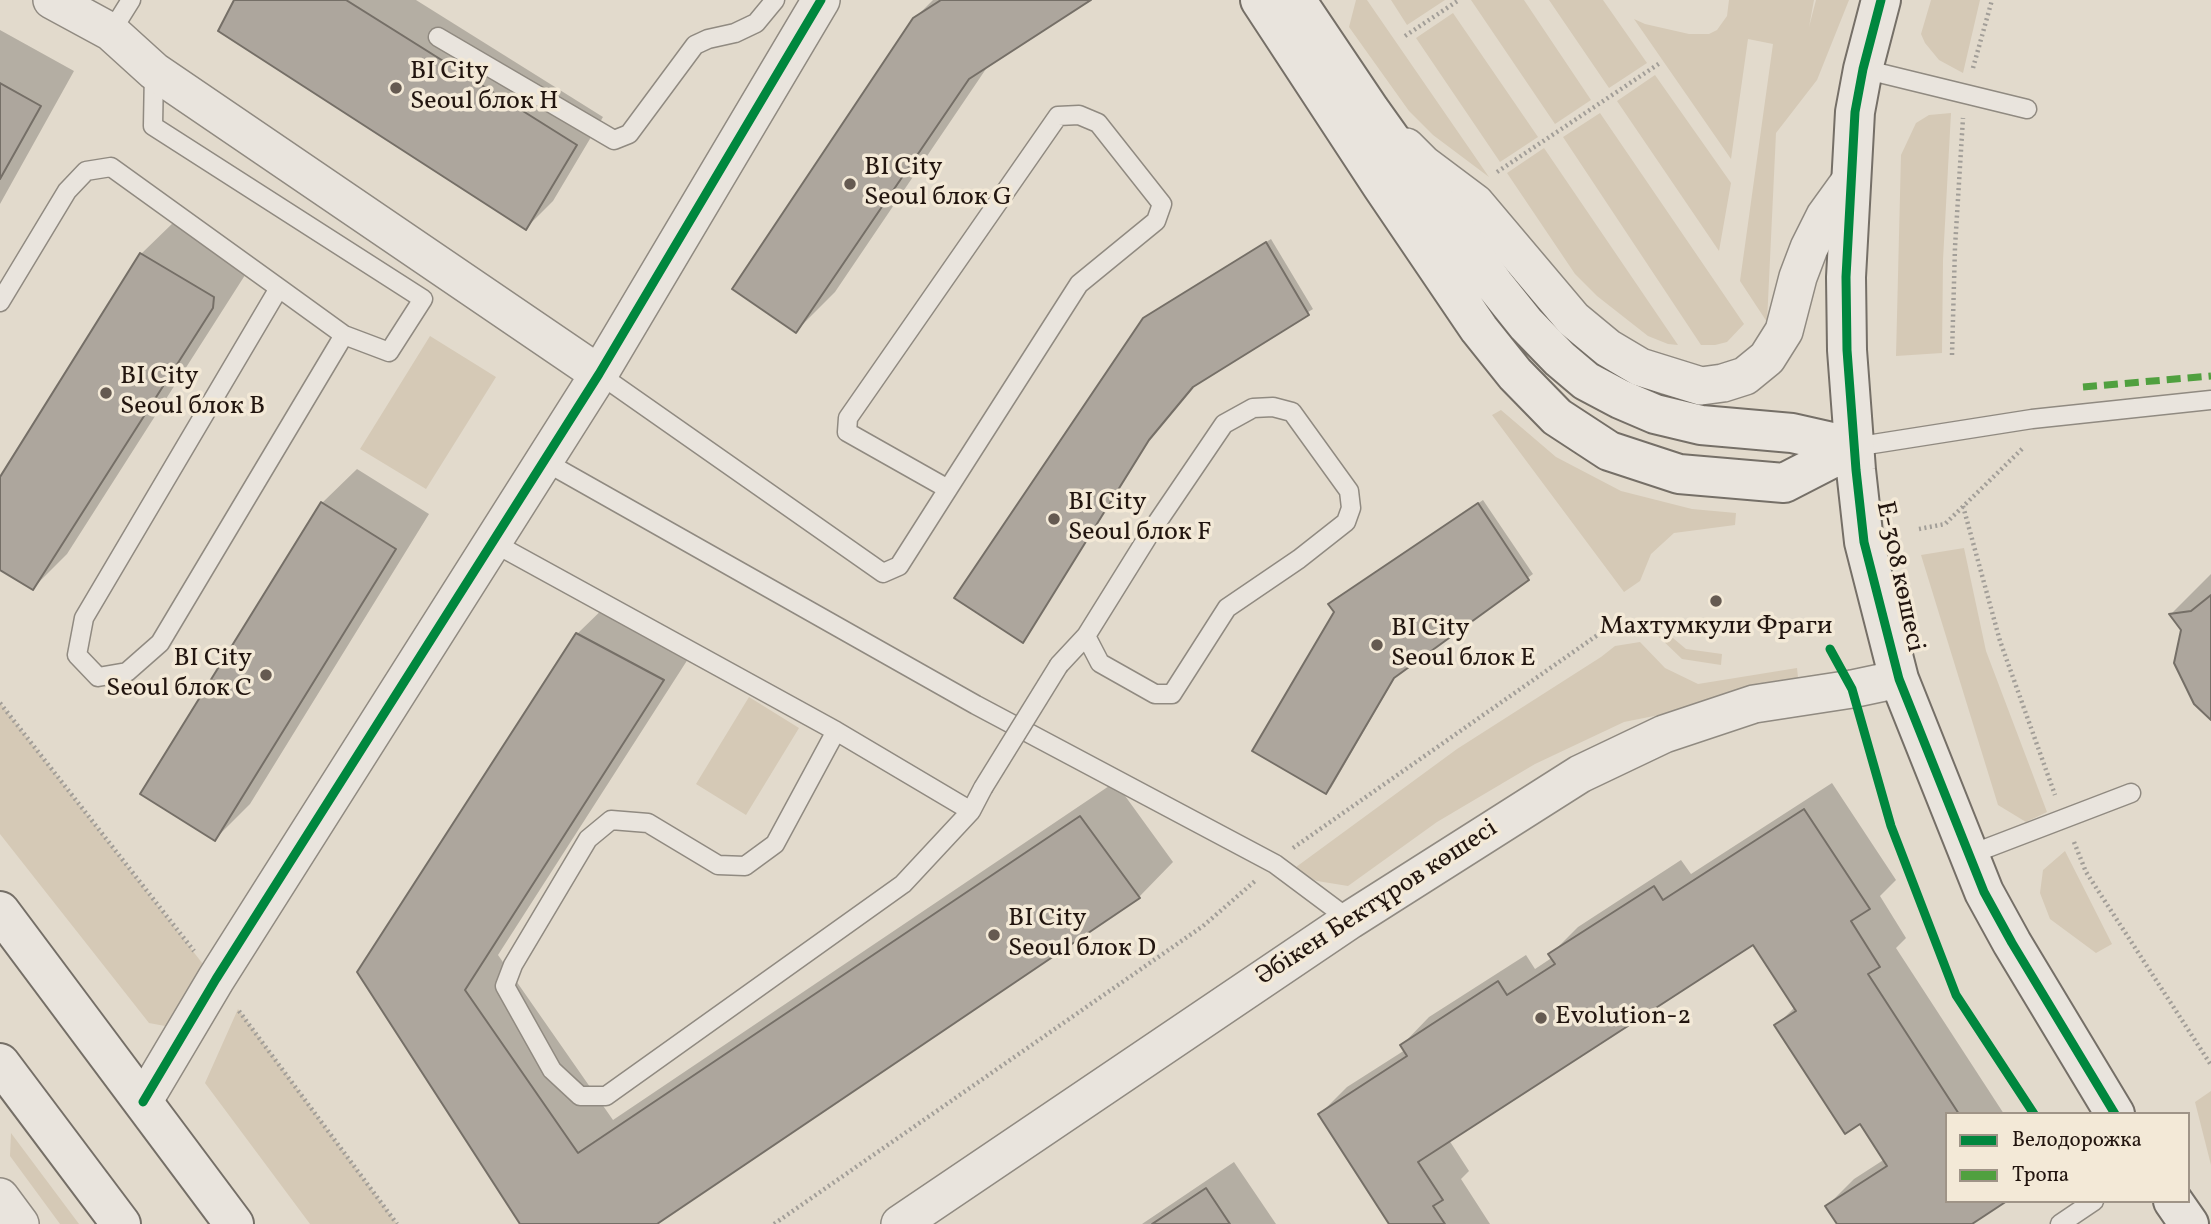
<!DOCTYPE html>
<meta charset="utf-8">
<style>
body{margin:0}
#map{position:relative;width:2211px;height:1224px;overflow:hidden;background:#e2dacc;font-family:Vollkorn,serif}
canvas{display:block}
.legend{position:absolute;left:1945px;top:1112px;width:245px;height:91px;box-sizing:border-box;background:#f3e9d7;border:2px solid #9f9487;margin:0;padding:9px 12px;list-style:none;font-size:21px;color:#22150f}
.legend li{display:flex;align-items:center;gap:14px;height:35px}
.legend b{width:35px;border:2px solid #9f9487}
</style>
<div id="map">
<canvas width="2211" height="1224"></canvas>
<ul class="legend">
<li><b style="height:9px;background:#00873e"></b>Велодорожка</li>
<li><b style="height:9px;background:#50a03f"></b>Тропа</li>
</ul>
</div>
<script>
const context = document.querySelector('canvas').getContext('2d');
context.lineJoin = 'round';
function fill(path, color) {
  context.fillStyle = color;
  context.fill(path, 'evenodd');
}
function poly(rows) {
  const path = new Path2D();
  for (const r of rows) {
    path.moveTo(r[0], r[1]);
    for (let i = 2; i < r.length; i += 2) path.lineTo(r[i], r[i + 1]);
  }
  return path;
}
function stroke(path, color, width, dash) {
  context.strokeStyle = color;
  context.lineWidth = width;
  context.lineCap = dash ? 'butt' : 'round';
  context.setLineDash(dash || []);
  context.stroke(path);
}
function write(font, color, halo, rows, align = 'center') {
  context.font = font + ' Vollkorn,serif';
  context.lineWidth = 7;
  context.setLineDash([]);
  context.textBaseline = 'middle';
  context.strokeStyle = halo;
  context.fillStyle = color;
  for (const [text, x, y, turn = 0] of rows) {
    context.save();
    context.translate(x, y);
    context.rotate((+turn || 0) * Math.PI / 180);
    context.textAlign = isNaN(turn) ? turn : align;
    if (halo) context.strokeText(text, 0, 0);
    context.fillText(text, 0, 0);
    context.restore();
  }
}
fill(poly([
 [1356,0,1367,0,1489,177,1433,135,1409,111,1349,27],
 [1391,0,1445,0,1407,25],
 [1471,0,1524,0,1591,100,1555,124],
 [1549,0,1603,0,1647,63,1609,88],
 [1729,0,1814,0,1809,27,1816,0,1849,0,1817,80,1776,133,1767,322,1740,281,1773,44,1748,39,1731,159,1634,19,1645,24,1689,34,1709,34,1717,30,1727,16],
 [1931,0,1980,0,1963,73,1939,60,1925,43,1921,34],
 [1453,13,1538,137,1500,162,1416,38],
 [1655,75,1731,183,1719,251,1617,101],
 [1600,113,1744,324,1727,342,1715,345,1701,345,1563,137],
 [1951,113,1943,260,1942,353,1896,356,1901,155,1916,123,1929,115],
 [1544,148,1678,345,1668,344,1648,336,1597,296,1575,274,1507,173],
 [430,336,496,377,426,489,360,449],
 [1501,410,1556,457,1621,491,1692,509,1736,513,1735,525,1674,533,1651,554,1640,581,1624,592,1492,415],
 [1964,548,1986,651,2047,812,2026,822,1998,805,1921,555],
 [1667,633,1686,649,1722,654,1721,665,1682,659,1658,636],
 [1640,642,1665,668,1698,684,1797,668,1799,687,1624,722,1535,764,1437,822,1348,886,1317,881,1292,870,1457,749,1601,657,1615,646],
 [749,697,799,728,746,815,696,784],
 [0,703,206,968,165,1026,149,1023,0,834],
 [2065,851,2112,944,2096,953,2050,919,2040,893,2043,870],
 [238,1009,397,1224,310,1224,205,1083],
 [2211,1091,2211,1165,2195,1102],
 [11,1133,79,1224,60,1224,10,1156]
]), '#d5c9b6');
fill(poly([
 [236,0,416,0,603,117,553,201,526,228],
 [933,0,1088,0,990,63,835,292,796,331,914,19],
 [0,30,74,71,0,204],
 [176,220,247,272,67,554,33,588,0,568,0,481,141,254],
 [1271,239,1313,309,1194,384,1154,433,1027,636,1150,314],
 [357,469,429,514,250,804,215,839,322,503],
 [1483,500,1533,574,1397,674,1331,788,1326,792,1335,600],
 [2211,574,2211,717,2183,630,2171,614],
 [612,600,697,645,498,955,613,1120,1115,782,1173,862,1139,897,654,1224,522,1224,359,972,577,634],
 [1832,783,1896,880,1880,896,1906,938,1896,948,2004,1114,1947,1114,1947,1201,1969,1224,1839,1224,1827,1206,1854,1179,1885,1159,1861,1122,1777,1025,1796,1006,1754,942,1449,1140,1469,1171,1461,1179,1490,1224,1391,1224,1320,1114,1347,1087,1405,1050,1402,1045,1429,1017,1526,955,1535,969,1553,957,1551,954,1578,927,1681,860,1691,874],
 [1234,1162,1276,1224,1142,1224]
]), '#0003');
const building = poly([
 [234,0,346,0,577,145,526,230,218,31,234,0],
 [941,0,1091,0,969,79,796,333,732,289,913,18,941,0],
 [0,83,41,106,0,179,0,83],
 [1266,242,1309,315,1193,387,1149,440,1023,643,954,598,1143,318,1266,242],
 [140,253,214,297,213,308,33,590,0,570,0,477,140,253],
 [321,502,396,549,215,841,140,794,321,502],
 [1478,503,1529,580,1394,678,1326,794,1252,751,1334,612,1328,604,1478,503],
 [2211,595,2211,720,2194,704,2174,663,2181,630,2169,614,2191,611,2211,595],
 [576,633,664,680,465,990,578,1153,1080,816,1140,898,657,1224,520,1224,357,972,576,633],
 [1804,809,1870,909,1851,921,1880,967,1868,974,1959,1114,1947,1114,1947,1201,2007,1201,1972,1224,1837,1224,1825,1206,1887,1166,1860,1124,1845,1134,1774,1025,1796,1011,1753,945,1418,1162,1443,1200,1433,1206,1445,1224,1389,1224,1318,1114,1407,1056,1400,1045,1498,981,1507,995,1555,964,1548,954,1654,886,1663,900,1804,809],
 [1206,1188,1230,1224,1152,1224,1206,1188]
]);
fill(building, '#ada69d');
stroke(building, '#756f67', 2);
const lane = poly([
 [111,32,131,0],
 [438,37,614,140,629,134,695,45,708,39,735,33,756,23,775,0],
 [1863,69,2027,109],
 [154,71,153,126,423,299,389,352,344,335,279,288,84,618,77,655,98,677,127,672,160,643,344,335],
 [0,302,67,191,86,171,111,167,279,288],
 [599,374,883,573,899,566,948,489,1079,284,1156,221,1162,204,1098,123,1079,115,1058,116,848,418,847,432,948,489],
 [1854,447,2032,419,2211,400],
 [544,461,976,705,1275,864,1350,920],
 [492,542,836,731,971,811,983,788],
 [1059,665,1086,636,1152,530,1224,424,1253,408,1273,407,1292,412,1349,491,1351,508,1346,522,1299,559,1227,608,1172,694,1155,694,1100,663,1086,636],
 [836,731,775,844,745,866,718,865,648,823,611,820,588,839,513,965,505,986,552,1070,580,1096,606,1096,903,884,971,811],
 [1969,855,2131,793],
 [2060,1224,2094,1201]
]);
const street = poly([
 [52,0,111,32,154,71,599,374],
 [1406,147,1423,164,1475,203,1573,319,1608,348,1640,367,1701,386,1723,383,1745,376,1767,358,1784,331,1798,277,1809,248,1825,216,1851,180],
 [143,1102,216,979,599,374,821,0],
 [0,1197,20,1224],
 [900,1224,1350,920,1580,774,1664,734,1754,704,1852,689,1899,679]
]);
const secondary = poly([
 [1260,0,1382,186,1479,329,1515,374,1557,417,1609,451,1679,474,1784,483,1854,447],
 [1296,0,1370,110,1494,284,1526,324,1560,359,1586,381,1620,399,1655,414,1701,425,1792,433,1854,447],
 [1881,0,1863,69,1855,112,1846,277,1847,350,1856,470,1864,542,1899,679,1984,892,2012,943,2115,1114],
 [0,911,234,1224],
 [0,1063,121,1224],
 [2173,1201,2189,1224]
]);
stroke(lane, '#908a81', 21);
stroke(street, '#908a81', 40);
stroke(secondary, '#756f67', 42);
stroke(poly([
 [1405,36,1459,0],
 [1973,68,1992,0],
 [1497,172,1660,63],
 [1952,355,1955,247,1963,118],
 [1963,506,2000,641,2055,795],
 [1919,529,1945,524,2023,448],
 [0,703,194,951],
 [2074,842,2086,872,2211,1065],
 [1293,848,1609,627,1635,622],
 [239,1011,397,1224],
 [774,1224,1203,926,1255,881]
]), '#a29e98', 4.5, [2, 3.5]);
stroke(lane, '#e9e4dd', 18);
stroke(street, '#e9e4dd', 37);
stroke(secondary, '#e9e4dd', 38);
const laneBridge = poly([
 [983,788,1059,665]
]);
stroke(laneBridge, '#908a81', 21, []);
stroke(laneBridge, '#e9e4dd', 18);
stroke(poly([
 [2083,387,2211,376]
]), '#50a03f', 7, [14, 7]);
stroke(poly([
 [1881,0,1863,69,1855,112,1846,277,1847,350,1856,470,1864,542,1899,679,1984,892,2012,943,2115,1114],
 [1830,649,1852,689,1891,826,1956,995,2034,1114],
 [143,1102,216,979,599,374,821,0]
]), '#00873e', 9);
for (const [x, y, r, color] of [
 [396,88,7,"#655a51"],
 [850,184,7,"#655a51"],
 [106,393,7,"#655a51"],
 [1054,519,7,"#655a51"],
 [1716,601,7,"#655a51"],
 [1377,645,7,"#655a51"],
 [266,675,7,"#655a51"],
 [994,935,7,"#655a51"],
 [1541,1018,7,"#655a51"]
]) {
  const dot = new Path2D();
  dot.arc(x, y, r, 0, 2 * Math.PI);
  context.fillStyle = color;
  context.fill(dot);
  stroke(dot, '#f3e9d7', 2.5);
}
write('26px', '#22150f', '#f3e9d7', [
 ["BI City",410,73],
 ["Seoul блок H",410,103],
 ["BI City",864,169],
 ["Seoul блок G",864,199],
 ["BI City",120,378],
 ["Seoul блок B",120,408],
 ["BI City",1068,504],
 ["Seoul блок F",1068,534],
 ["Махтумкули Фраги",1716,628,"center"],
 ["BI City",1391,630],
 ["Seoul блок E",1391,660],
 ["BI City",252,660,"right"],
 ["Seoul блок C",252,690,"right"],
 ["BI City",1008,920],
 ["Seoul блок D",1008,950],
 ["Evolution-2",1555,1018]
], 'left');
write('26px', '#22150f', '#f3e9d7', [
 ["Е-308 көшесі",1898,577,78],
 ["Әбікен Бектұров көшесі",1378,904,-33]
]);
</script>
